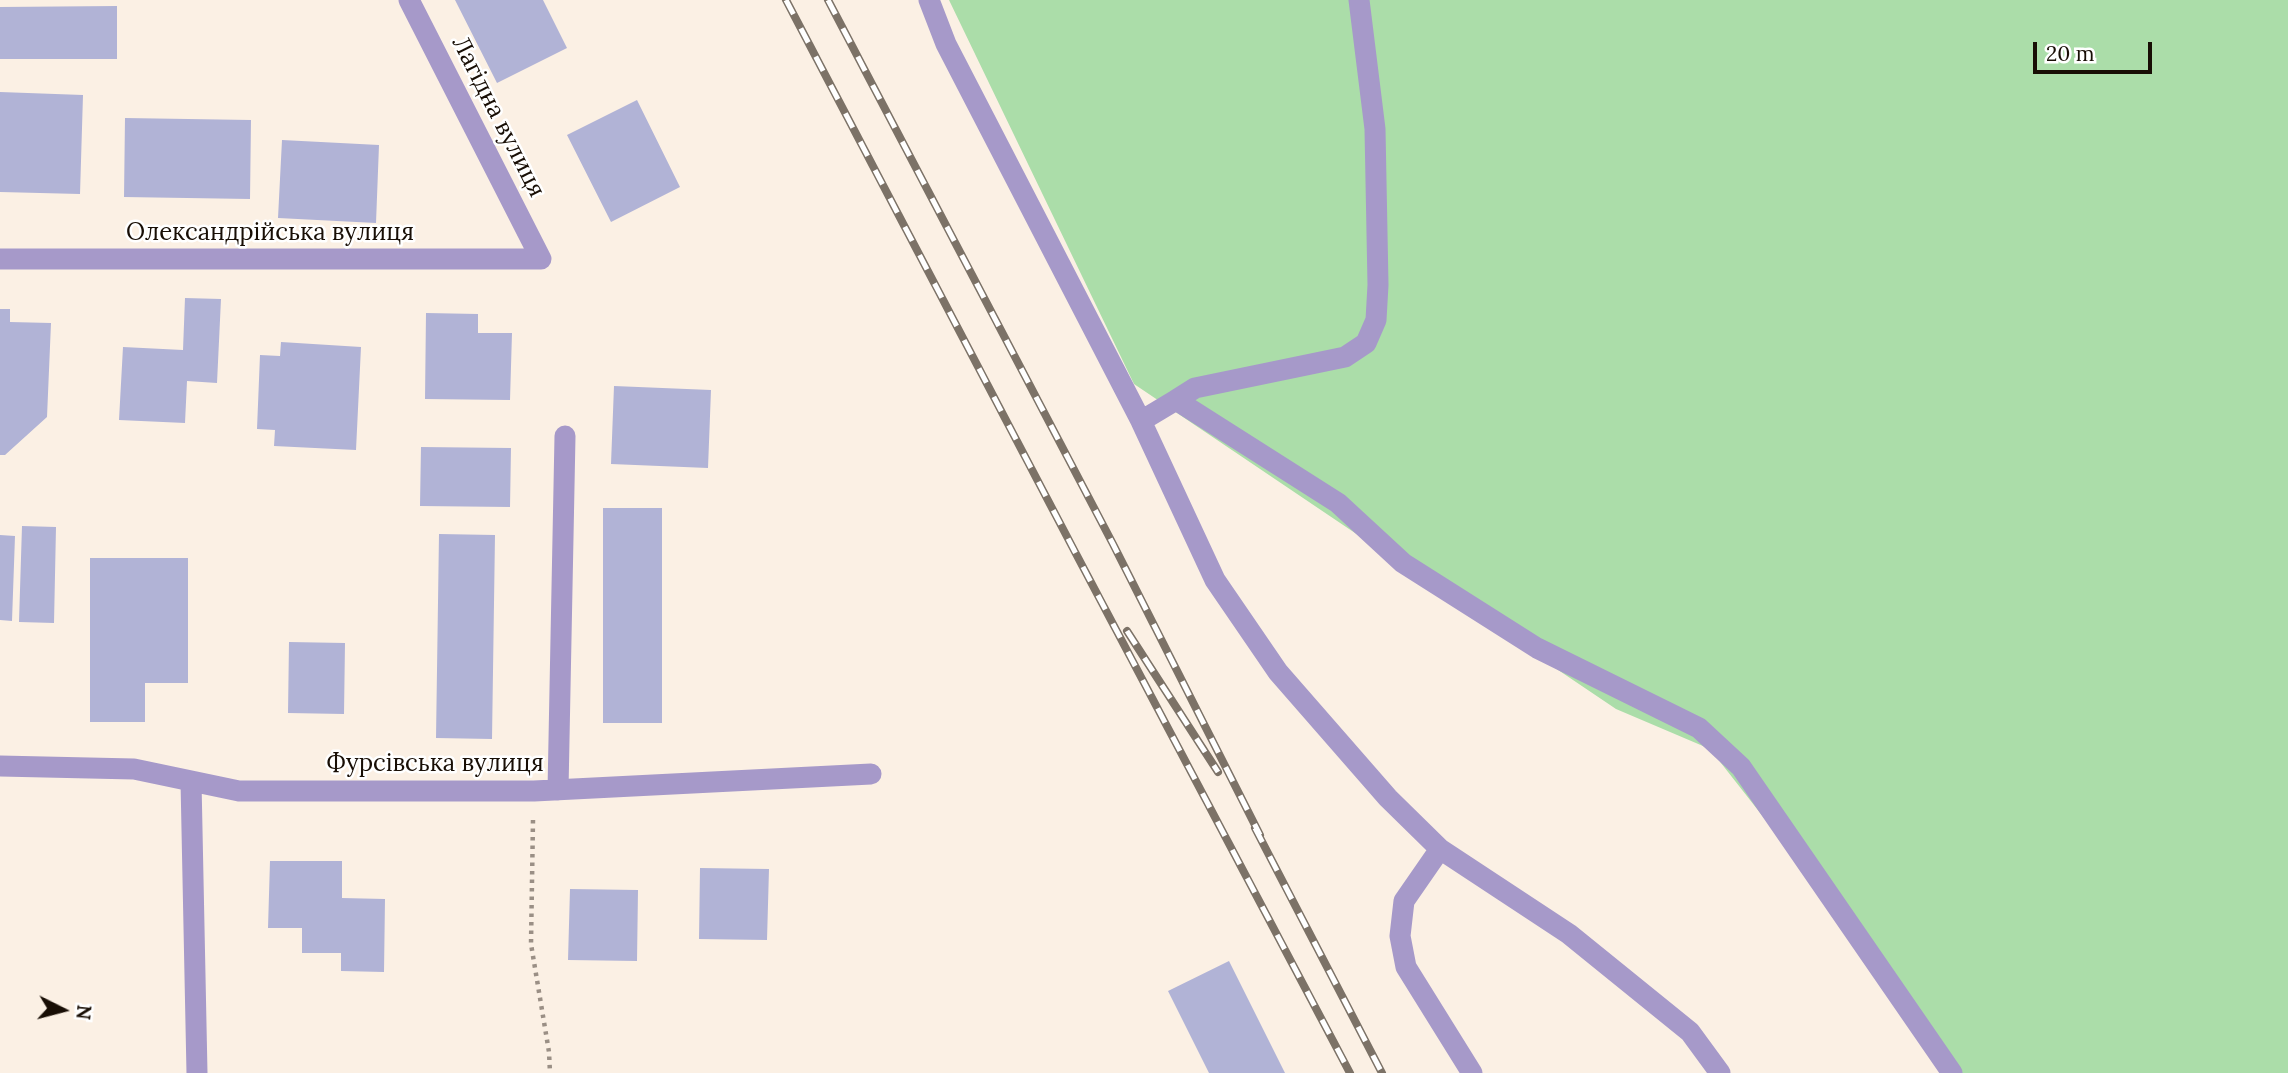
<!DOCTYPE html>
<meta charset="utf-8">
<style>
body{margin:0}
#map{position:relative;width:2288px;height:1073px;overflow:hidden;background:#fbf0e4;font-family:Lora,serif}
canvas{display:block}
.north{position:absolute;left:28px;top:975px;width:70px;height:70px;-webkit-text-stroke:5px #fff;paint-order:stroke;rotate:96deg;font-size:19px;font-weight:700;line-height:28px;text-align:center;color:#180e05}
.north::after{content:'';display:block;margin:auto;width:24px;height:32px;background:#180e05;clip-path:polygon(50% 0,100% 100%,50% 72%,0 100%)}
.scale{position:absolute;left:2033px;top:42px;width:119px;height:32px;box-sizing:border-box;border:4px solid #180e05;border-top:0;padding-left:9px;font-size:21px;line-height:24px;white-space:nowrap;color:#180e05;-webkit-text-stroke:5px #fff;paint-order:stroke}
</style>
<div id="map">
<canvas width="2288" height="1073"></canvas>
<div class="north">N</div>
<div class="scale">20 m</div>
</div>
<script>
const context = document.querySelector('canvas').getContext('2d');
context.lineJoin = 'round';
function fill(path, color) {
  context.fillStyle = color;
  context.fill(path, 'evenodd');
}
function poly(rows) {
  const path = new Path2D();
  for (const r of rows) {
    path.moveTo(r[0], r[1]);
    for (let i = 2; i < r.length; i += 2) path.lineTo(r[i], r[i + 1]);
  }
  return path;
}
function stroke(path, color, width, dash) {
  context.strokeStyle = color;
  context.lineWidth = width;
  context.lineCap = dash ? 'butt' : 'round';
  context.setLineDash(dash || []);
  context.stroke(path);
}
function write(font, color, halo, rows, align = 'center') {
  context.font = font + ' Lora,serif';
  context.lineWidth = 5;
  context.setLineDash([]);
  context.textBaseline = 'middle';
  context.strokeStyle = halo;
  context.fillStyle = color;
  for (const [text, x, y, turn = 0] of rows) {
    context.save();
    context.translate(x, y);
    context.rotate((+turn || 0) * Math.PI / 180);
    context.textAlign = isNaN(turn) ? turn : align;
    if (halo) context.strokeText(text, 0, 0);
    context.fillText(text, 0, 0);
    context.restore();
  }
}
fill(poly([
 [949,0,2288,0,2288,1073,1941,1073,1779,837,1710,749,1616,709,1134,384]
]), '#abdda9');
fill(poly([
 [455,0,543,0,567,48,497,83],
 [117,6,117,59,0,59,0,7],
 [0,92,83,95,80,194,0,192],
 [637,100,680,187,611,222,567,135],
 [125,118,251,120,250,199,124,197],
 [282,140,379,145,376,223,278,218],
 [185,298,221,299,217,383,187,381,185,423,119,420,123,347,183,350],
 [0,309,10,309,10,322,51,323,47,417,5,455,0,455],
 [426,313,478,314,478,333,512,333,510,400,425,399],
 [281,342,361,347,356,450,274,446,275,430,257,429,260,355,280,356],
 [614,386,711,390,708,468,611,464],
 [421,447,511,448,510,507,420,506],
 [603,508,662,508,662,723,603,723],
 [22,526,56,527,54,623,19,622],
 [439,534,495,535,492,739,436,738],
 [0,535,15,536,12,621,0,620],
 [90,558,188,558,188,683,145,683,145,722,90,722],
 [289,642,345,643,344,714,288,713],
 [270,861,342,861,342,898,385,899,384,972,341,971,341,953,302,953,302,928,268,928],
 [700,868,769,869,767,940,699,939],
 [570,889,638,890,637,961,568,960],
 [1229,961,1285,1073,1209,1073,1168,991]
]), '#b1b3d6');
stroke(poly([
 [533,820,531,944,549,1052,550,1073]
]), '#9a8f85', 4.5, [3.5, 5]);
stroke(poly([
 [929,0,946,44,1141,421,1215,580,1278,672,1388,798,1440,849,1569,934,1690,1032,1720,1073],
 [0,259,541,259,409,0],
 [1176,400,1195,388,1345,357,1366,343,1376,320,1378,285,1375,129,1359,0],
 [1141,421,1176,400,1338,503,1403,563,1537,648,1699,728,1741,767,1952,1073],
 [0,766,134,769,239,791,534,791,871,774],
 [191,781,197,1073],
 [558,790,565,436],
 [1440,849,1404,901,1400,936,1406,967,1472,1073]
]), '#a699c9', 21);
const rail = poly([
 [786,0,1074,550,1350,1073],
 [828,0,1113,544,1260,835],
 [1127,631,1218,772],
 [1255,828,1382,1073]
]);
stroke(rail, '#7c7267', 8);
stroke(rail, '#fff', 5, [16]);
write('24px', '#180e05', '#fff', [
 ["Лагідна вулиця",498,117,63],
 ["Олександрійська вулиця",270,233],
 ["Фурсівська вулиця",435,764]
]);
</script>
